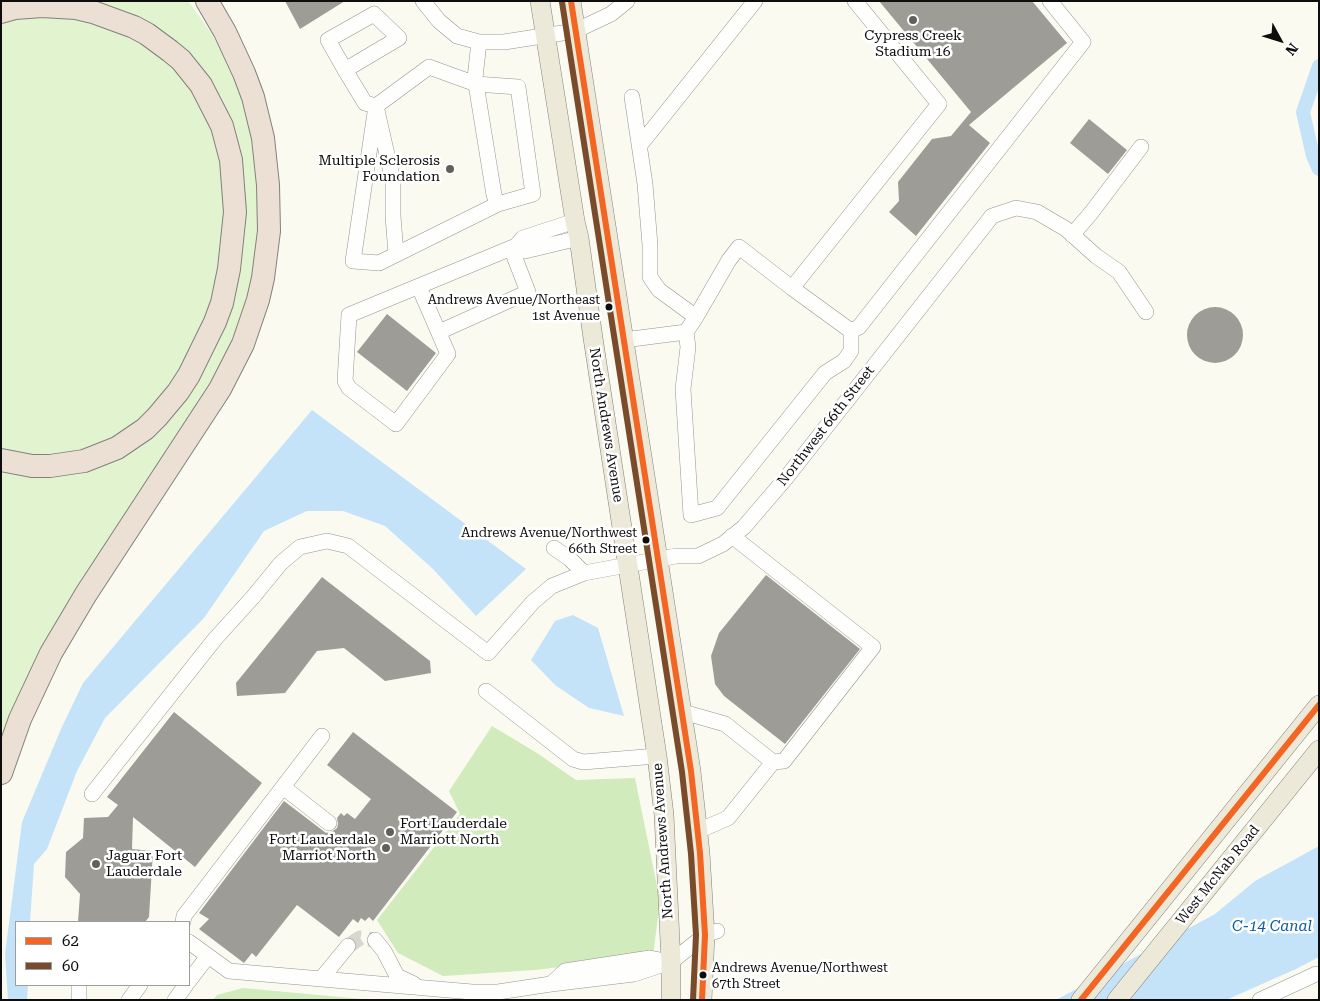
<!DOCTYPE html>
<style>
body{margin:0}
#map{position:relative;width:1320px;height:1001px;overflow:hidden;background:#fbfaf1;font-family:"Roboto Serif",serif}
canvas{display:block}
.frame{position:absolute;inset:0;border:2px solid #0d0d0d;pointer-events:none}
.legend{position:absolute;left:15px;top:921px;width:175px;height:65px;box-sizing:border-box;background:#fff;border:1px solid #9e9e9e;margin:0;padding:6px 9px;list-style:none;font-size:15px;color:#0d0d0d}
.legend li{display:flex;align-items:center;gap:10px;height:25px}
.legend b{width:25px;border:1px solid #9e9e9e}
.north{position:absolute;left:1255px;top:15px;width:50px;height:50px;-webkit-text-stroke:4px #fff;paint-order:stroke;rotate:129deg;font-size:14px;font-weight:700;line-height:20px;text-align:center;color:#0d0d0d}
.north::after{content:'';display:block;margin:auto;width:18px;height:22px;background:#0d0d0d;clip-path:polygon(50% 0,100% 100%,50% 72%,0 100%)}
</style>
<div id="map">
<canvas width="1320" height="1001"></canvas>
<div class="frame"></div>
<ul class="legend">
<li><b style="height:6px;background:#f26522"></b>62</li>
<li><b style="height:6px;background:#7a4b2a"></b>60</li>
</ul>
<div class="north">N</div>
</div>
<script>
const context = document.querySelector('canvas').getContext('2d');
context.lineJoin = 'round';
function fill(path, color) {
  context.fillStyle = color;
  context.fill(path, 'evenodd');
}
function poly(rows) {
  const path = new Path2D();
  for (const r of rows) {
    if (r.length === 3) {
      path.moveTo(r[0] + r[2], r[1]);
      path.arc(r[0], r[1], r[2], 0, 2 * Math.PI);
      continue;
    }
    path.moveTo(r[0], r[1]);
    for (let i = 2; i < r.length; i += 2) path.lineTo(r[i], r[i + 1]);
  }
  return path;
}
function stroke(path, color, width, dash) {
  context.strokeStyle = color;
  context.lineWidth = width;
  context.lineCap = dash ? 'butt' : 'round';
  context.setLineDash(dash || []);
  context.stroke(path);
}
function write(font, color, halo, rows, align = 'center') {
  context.font = font + ' "Roboto Serif",serif';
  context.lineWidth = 5;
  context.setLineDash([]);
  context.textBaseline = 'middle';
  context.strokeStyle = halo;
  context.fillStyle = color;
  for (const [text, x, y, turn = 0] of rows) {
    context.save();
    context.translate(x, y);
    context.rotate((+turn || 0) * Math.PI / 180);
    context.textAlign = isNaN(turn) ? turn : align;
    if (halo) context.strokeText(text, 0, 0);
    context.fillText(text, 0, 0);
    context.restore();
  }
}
fill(poly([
 [74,1,187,1,191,5,209,30,226,58,240,89,257,159,259,236,254,278,244,316,226,357,1,744,1,468,86,467,198,372,242,209,198,70],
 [54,12,123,29,182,72,220,138,227,223,211,313,161,402,122,436,76,454,24,456,1,452,1,19]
]), '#e2f3cf');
fill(poly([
 [492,726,537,753,576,780,635,778,660,901,653,956,535,970,443,976,398,953,377,920,460,814,449,791],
 [243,988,373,1000,213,1000,217,995]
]), '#d1ebbc');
fill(poly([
 [312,410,526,569,476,616,433,569,385,526,343,511,307,511,264,531,204,618,105,718,77,771,47,849,34,864,30,922,16,922,16,985,28,985,27,1000,8,1000,5,954,22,822,61,729,83,683],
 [573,615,598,628,624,716,589,708,555,685,531,660,555,621],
 [1319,846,1319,957,1296,969,1226,1000,1056,1000,1215,914,1255,881]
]), '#c4e3f9');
stroke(poly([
 [1319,66,1303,112,1313,156,1319,169]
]), '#c4e3f9', 14);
fill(poly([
 [285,1,345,1,300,29],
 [879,1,1032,1,1067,43,969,125,990,143,916,236,889,212,899,201,898,182,932,139,951,136,971,112],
 [1089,119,1127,150,1108,174,1070,143],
 [1215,335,28],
 [387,314,436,353,407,391,357,352],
 [766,575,860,649,785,744,724,696,715,684,711,656,719,633],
 [322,577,430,661,431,673,385,681,344,648,317,651,285,693,237,696,236,683],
 [174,712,262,783,195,867,133,817,132,849,153,851,149,917,145,922,78,922,80,894,65,877,66,852,83,838,84,818,108,817,118,805,107,797],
 [353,732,457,812,373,921,369,917,365,921,361,918,358,923,353,919,339,937,297,905,256,957,252,953,244,963,199,929,209,919,199,913,284,801,326,833,333,831,337,828,338,824,337,818,341,813,344,816,347,813,355,819,371,799,327,765]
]), '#9e9c97');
stroke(poly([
 [348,946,360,938,375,940]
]), '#d7d6cf', 15, [15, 8]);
const minor = poly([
 [423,1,439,21,457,36,479,42,504,42,575,31,611,14,627,1],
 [479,42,475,78,494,195,498,204],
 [429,67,476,84,518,87,533,194,498,204,379,263,353,261,376,106,429,67],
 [345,70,399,38,374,14,328,40,345,70,365,103,376,106,393,181,393,216,396,254],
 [632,97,645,184,650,245,650,277,659,290,696,317],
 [640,145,755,1],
 [1072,235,1091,213,1141,147],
 [516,246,525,251,579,238],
 [419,287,448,354,396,424,349,388,345,381,349,315,516,246,523,238,575,221],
 [792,288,851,331,859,327,1083,42,1050,1],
 [439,332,528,292,511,248],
 [686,332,688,347,683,389,691,515,717,508,825,373,844,361,851,351,851,331],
 [624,340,686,332,696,317,729,260,739,247,792,288,939,104,855,1],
 [732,536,873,647,784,761,773,762],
 [554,548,570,559,584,573],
 [486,691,573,759,583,762,657,756],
 [683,712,725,724,773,762,728,818,698,831],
 [283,787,329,823],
 [92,794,215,639,253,597,281,563,300,547,327,541,348,546,488,653,533,602,552,586,584,573,676,556,698,556,723,544,744,527,786,478,992,216,1016,208,1037,212,1066,229,1096,256,1119,272,1146,312],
 [183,922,184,916,322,736],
 [375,940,384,951,397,976,414,984],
 [189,942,229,971,472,992,498,992,551,984,634,974,671,962,705,935,717,931],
 [321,979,348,946],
 [189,981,208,956],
 [551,984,565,971,650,958,670,962],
 [79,1000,79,985],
 [129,1000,140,985],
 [175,1000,186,985],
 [1260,1000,1316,974]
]);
const major = poly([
 [540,1,575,221,579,238,593,338,657,756,664,815,671,962,671,1000],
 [571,1,691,771,700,853,705,935,702,1000],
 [1081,1000,1319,705],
 [1117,1000,1319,750]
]);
const highway = poly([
 [1,12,15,8,42,6,76,8,93,12,134,27,147,34,170,51,181,60,201,85,222,126,231,160,235,212,229,269,222,303,215,322,189,375,178,392,157,417,145,429,117,448,84,461,50,466,32,466,1,460],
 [1,773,20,719,51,653,86,594,220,389,243,344,258,300,263,278,269,231,268,185,263,138,253,97,244,73,225,32,207,1]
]);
stroke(minor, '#949490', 16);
stroke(major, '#81817d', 20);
stroke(highway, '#81817d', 24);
stroke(minor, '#fefefd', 15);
stroke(major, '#ede9d8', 19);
stroke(highway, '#ebe0d3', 22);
stroke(poly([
 [571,1,691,771,700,853,705,935,702,1000],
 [1081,1000,1319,705]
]), '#f26522', 6);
stroke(poly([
 [562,2,682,772,691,854,696,935,693,1000]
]), '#7a4b2a', 6);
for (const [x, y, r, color] of [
 [913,20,5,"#60605d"],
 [450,169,5,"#60605d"],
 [609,307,4.5,"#0d0d0d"],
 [646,540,4.5,"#0d0d0d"],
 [390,832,5,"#60605d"],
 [386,848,5,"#60605d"],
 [96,864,5,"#60605d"],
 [703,975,4.5,"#0d0d0d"]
]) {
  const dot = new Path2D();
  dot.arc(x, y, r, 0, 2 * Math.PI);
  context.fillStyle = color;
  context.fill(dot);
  stroke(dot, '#fff', 2);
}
write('13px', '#0d0d0d', '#fff', [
 ["Andrews Avenue/Northeast",600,300],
 ["1st Avenue",600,316],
 ["Andrews Avenue/Northwest",637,533],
 ["66th Street",637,549],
 ["Andrews Avenue/Northwest",712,968,"left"],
 ["67th Street",712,984,"left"]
], 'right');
write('14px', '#0d0d0d', '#fff', [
 ["Cypress Creek",913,36,"center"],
 ["Stadium 16",913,52,"center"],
 ["Multiple Sclerosis",440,161],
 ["Foundation",440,177],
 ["Fort Lauderdale",400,824,"left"],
 ["Marriott North",400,840,"left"],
 ["Fort Lauderdale",376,840],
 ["Marriot North",376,856],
 ["Jaguar Fort",106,856,"left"],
 ["Lauderdale",106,872,"left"]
], 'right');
write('14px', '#0d0d0d', '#fff', [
 ["North Andrews Avenue",606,425,81],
 ["Northwest 66th Street",826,426,-52],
 ["North Andrews Avenue",663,841,-94],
 ["West McNab Road",1218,875,-51]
]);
write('italic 15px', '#0b5aaa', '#fff', [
 ["C-14 Canal",1272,927]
]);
</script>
